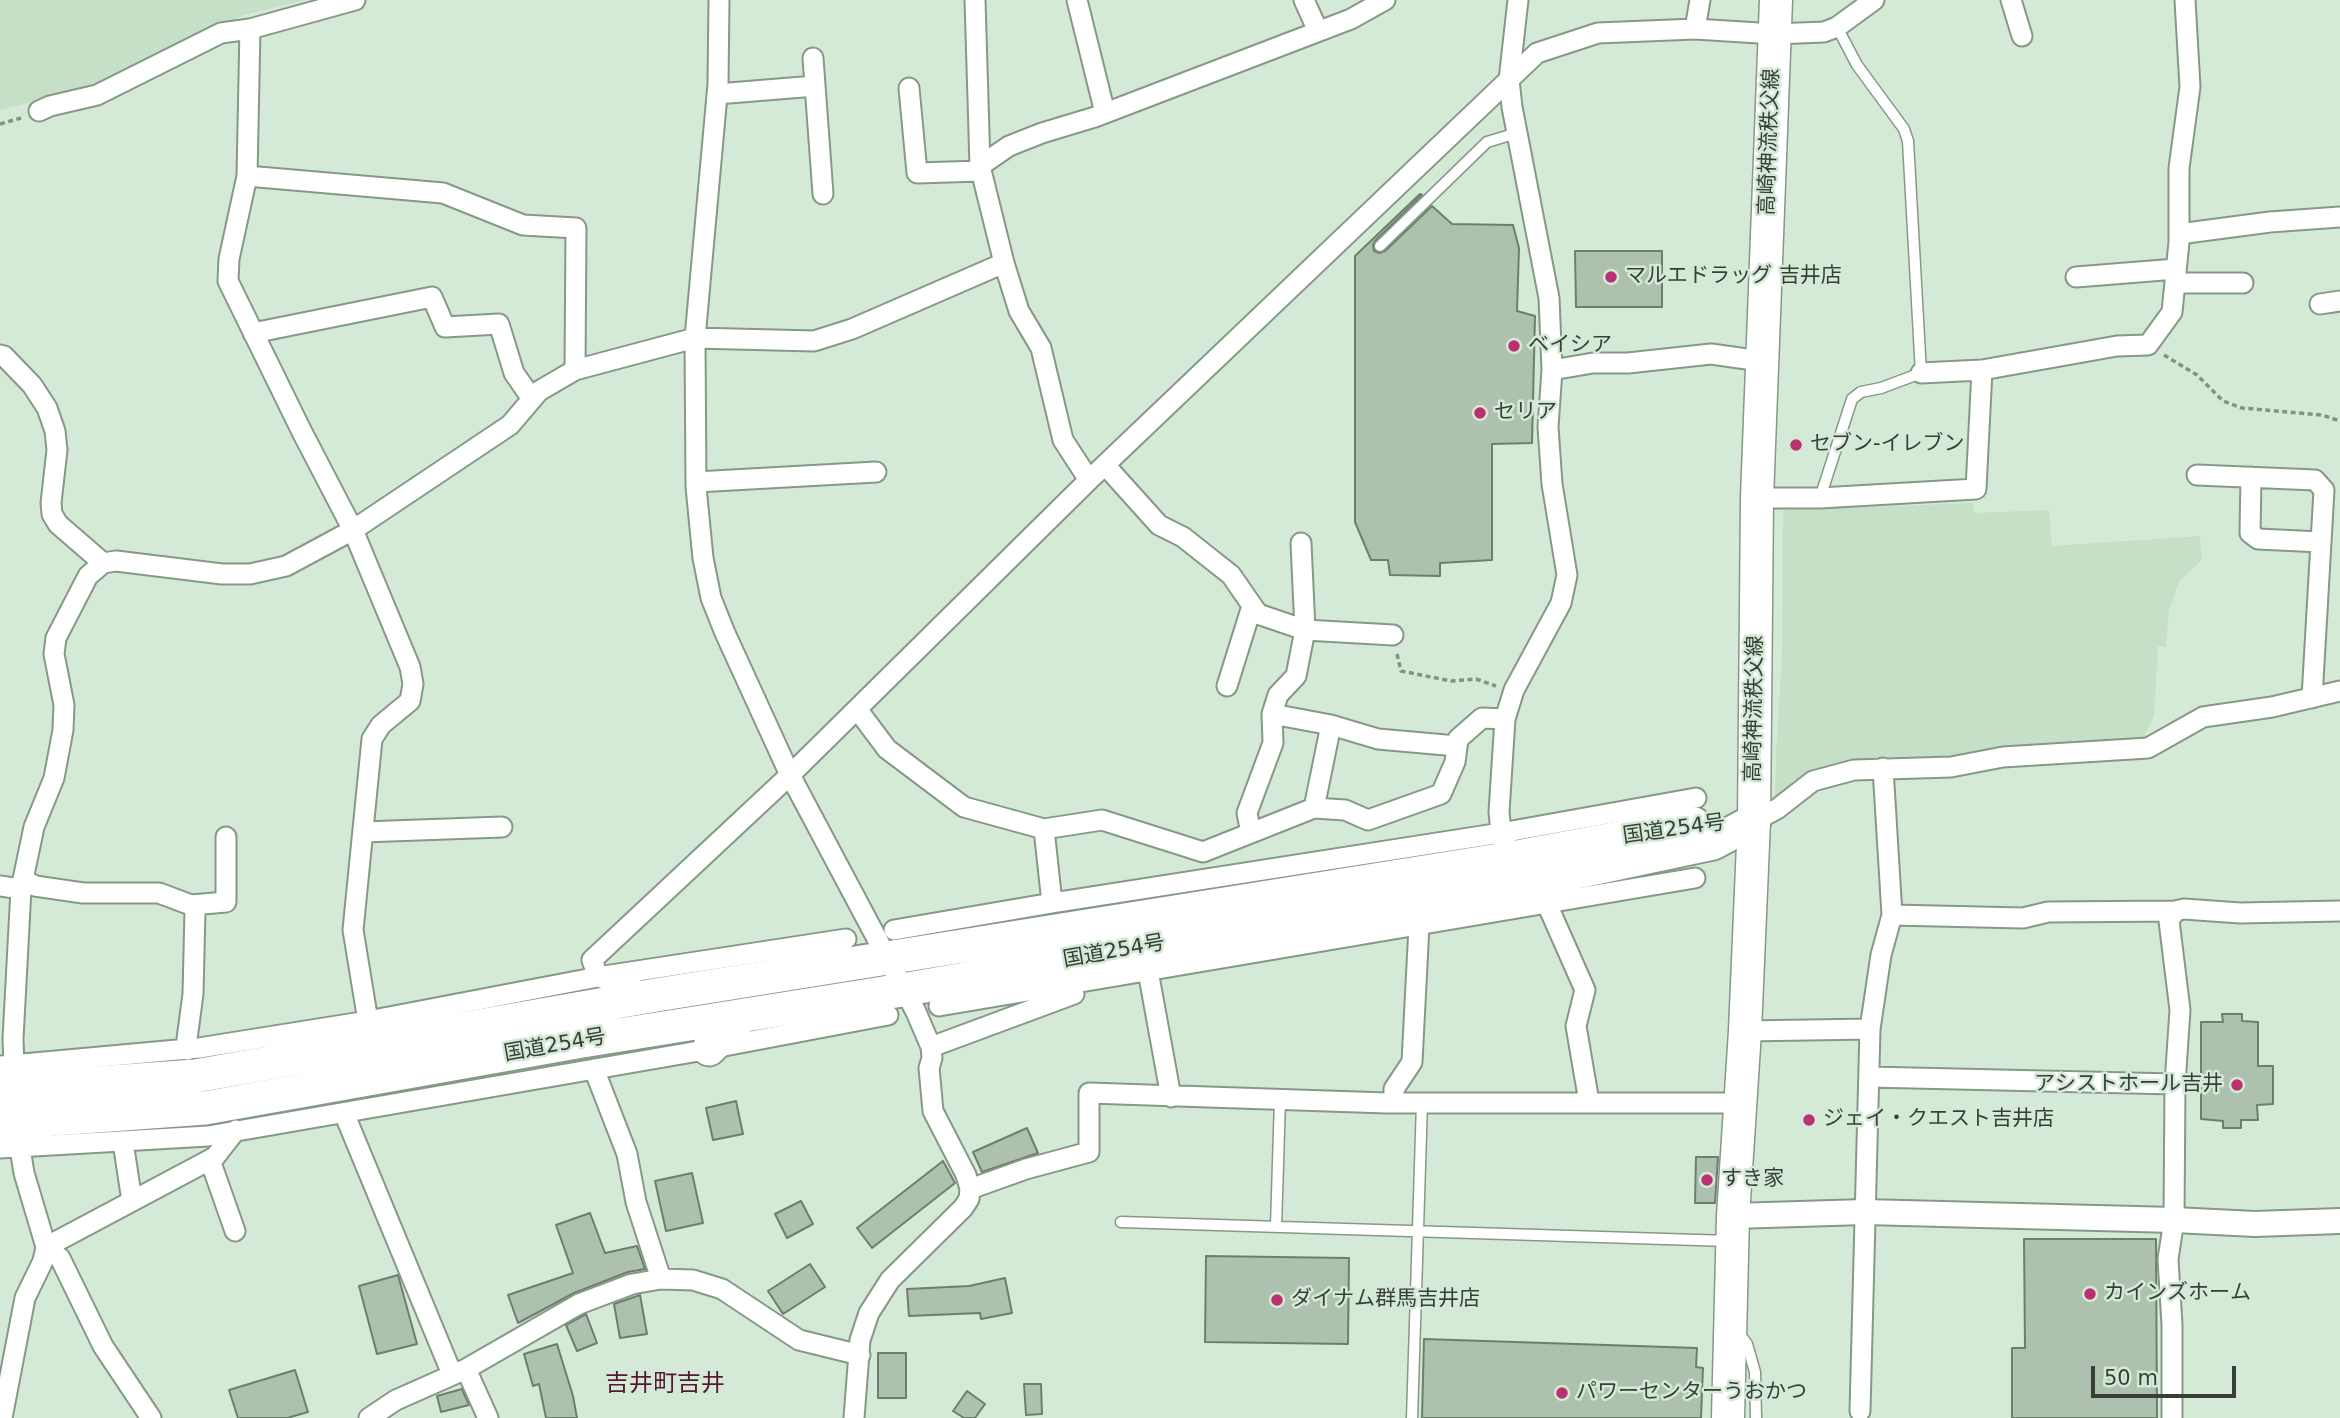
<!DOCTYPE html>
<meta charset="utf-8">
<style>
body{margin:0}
#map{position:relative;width:2340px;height:1418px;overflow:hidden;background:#d5ead6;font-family:"DejaVu Sans",sans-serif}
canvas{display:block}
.scale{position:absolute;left:2091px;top:1366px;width:145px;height:32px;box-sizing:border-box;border:4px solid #373f37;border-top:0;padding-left:9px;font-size:21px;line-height:24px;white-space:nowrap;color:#373f37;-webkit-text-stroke:5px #d5ead6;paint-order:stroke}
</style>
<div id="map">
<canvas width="2340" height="1418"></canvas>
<div class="scale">50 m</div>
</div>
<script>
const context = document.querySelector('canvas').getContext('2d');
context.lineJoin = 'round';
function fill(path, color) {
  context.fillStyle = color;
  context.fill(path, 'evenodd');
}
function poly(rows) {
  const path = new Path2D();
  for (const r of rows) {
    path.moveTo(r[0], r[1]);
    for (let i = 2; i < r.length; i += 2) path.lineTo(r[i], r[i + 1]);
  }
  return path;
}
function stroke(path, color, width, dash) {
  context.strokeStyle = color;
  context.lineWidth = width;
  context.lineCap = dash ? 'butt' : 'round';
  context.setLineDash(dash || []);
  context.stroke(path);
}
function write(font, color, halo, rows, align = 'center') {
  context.font = font + ' "DejaVu Sans","Noto Sans JP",sans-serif';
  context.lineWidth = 5;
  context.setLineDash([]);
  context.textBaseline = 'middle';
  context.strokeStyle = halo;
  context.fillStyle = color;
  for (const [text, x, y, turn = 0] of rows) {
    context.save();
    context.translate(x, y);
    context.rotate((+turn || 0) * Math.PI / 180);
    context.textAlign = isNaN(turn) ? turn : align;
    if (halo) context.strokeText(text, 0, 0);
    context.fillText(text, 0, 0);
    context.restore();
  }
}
fill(poly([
 [0,0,305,0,244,15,98,85,0,110],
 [1973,503,1974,513,2049,510,2052,546,2200,536,2202,560,2179,581,2169,611,2166,647,2158,646,2154,716,2142,742,2000,748,1941,757,1868,758,1825,768,1800,779,1775,799,1776,754,1782,656,1783,510]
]), '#c5e0c6');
const building = poly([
 [1420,194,1422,195,1375,241,1373,245,1374,251,1379,253,1385,251,1432,206,1452,224,1513,225,1519,248,1517,311,1535,316,1532,443,1492,444,1492,560,1440,563,1440,576,1390,575,1388,560,1371,560,1355,522,1355,256,1420,194],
 [1575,251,1662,251,1662,307,1576,307,1575,251],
 [2222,1014,2242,1014,2242,1021,2258,1022,2258,1066,2273,1066,2273,1104,2257,1105,2258,1120,2241,1120,2241,1128,2223,1128,2223,1121,2201,1119,2201,1022,2223,1022,2222,1014],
 [736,1101,743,1134,713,1140,706,1108,736,1101],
 [1027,1128,1038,1153,982,1172,973,1152,1027,1128],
 [1696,1157,1718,1157,1715,1203,1695,1203,1696,1157],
 [943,1161,955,1183,872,1248,857,1228,943,1161],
 [692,1173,703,1223,666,1231,655,1181,692,1173],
 [801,1201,813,1224,787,1238,775,1214,801,1201],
 [590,1213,605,1253,637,1246,645,1269,628,1272,574,1293,518,1323,508,1295,573,1273,556,1225,590,1213],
 [2024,1239,2156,1239,2157,1418,2012,1418,2012,1348,2025,1348,2024,1239],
 [1206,1256,1349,1258,1348,1344,1205,1342,1206,1256],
 [810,1264,825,1287,783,1314,768,1291,810,1264],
 [398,1275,417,1344,377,1354,359,1286,398,1275],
 [1005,1278,1012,1313,981,1319,980,1313,909,1316,907,1289,969,1286,1005,1278],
 [640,1295,647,1334,620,1338,614,1304,640,1295],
 [586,1314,597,1343,577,1351,566,1325,586,1314],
 [1424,1339,1697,1348,1696,1367,1703,1368,1701,1418,1422,1418,1424,1339],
 [557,1344,573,1396,577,1418,546,1418,539,1384,533,1386,524,1354,557,1344],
 [878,1353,906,1353,906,1398,878,1398,878,1353],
 [295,1370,308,1412,287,1418,238,1418,229,1390,295,1370],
 [1024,1384,1041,1384,1042,1414,1026,1415,1024,1384],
 [462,1389,469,1405,441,1412,437,1396,462,1389],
 [967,1391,985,1404,975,1418,964,1418,953,1411,967,1391]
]);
fill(building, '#adc1ae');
stroke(building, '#6c7f6d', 2);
const service = poly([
 [1380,246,1487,142,1517,133],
 [1820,498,1852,399,1861,392,1881,388,1921,373,1908,141,1904,129,1857,65,1837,27],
 [1121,1222,1729,1241],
 [1276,1227,1280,1099],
 [1739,1333,1747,1344,1755,1372,1756,1418],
 [1412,1418,1422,1103]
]);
const minor = poly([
 [719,0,718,84,695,338,696,487,703,558,711,598,725,633,790,775,916,1012,931,1047,932,1058,929,1068,933,1111,966,1175,970,1189,969,1199,963,1208,890,1280,869,1313,860,1340,854,1418],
 [975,0,980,166,1004,263,1019,311,1041,348,1063,440,1089,480],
 [1077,0,1105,113],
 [1304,0,1318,31],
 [2011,0,2022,36],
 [250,29,247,176,229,259,228,281,302,432,353,530,410,667,413,684,410,701,381,725,372,739,353,930,368,1021],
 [1695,29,1700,0],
 [813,58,823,194],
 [909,88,917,173,981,171],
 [717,94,815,86],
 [39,111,50,106,97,95,221,33,250,29,355,0],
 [980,166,1009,146,1042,133,1095,117,1351,19,1385,0],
 [247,176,443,193,523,225,576,228,575,370],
 [2179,234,2270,222,2340,217],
 [2076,277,2176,269],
 [2175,283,2243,283],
 [2320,304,2340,301],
 [253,333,432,297,445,327,499,324,514,373,532,399],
 [0,355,4,356,32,385,47,408,55,431,57,450,51,503,52,514,58,524,103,563],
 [1552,370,1593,363,1628,363,1711,354,1761,361],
 [1921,373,1982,370,2117,346,2148,345,2172,312,2179,242,2179,168,2190,87,2185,0],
 [1105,465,1159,525,1183,537,1231,575,1258,614,1305,630,1393,635],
 [2197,475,2315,480,2324,490,2312,698],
 [2251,477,2250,533,2258,539,2321,542],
 [696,482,876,472],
 [1757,498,1820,498,1976,489,1982,370],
 [1227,686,1252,606],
 [857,709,887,749,964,807,1044,829,1102,820,1203,852,1314,808,1345,810,1368,820,1441,794,1455,762,1458,739,1482,718,1505,719],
 [1272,714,1331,725,1378,739,1457,746],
 [1314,808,1331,725],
 [1754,821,1777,809,1813,781,1854,770,1951,767,2003,757,2148,748,2203,717,2272,707,2340,691],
 [1044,829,1052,903],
 [363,832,502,827],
 [1251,833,1247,813,1273,743,1272,714,1278,695,1296,676,1305,630,1301,543],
 [1512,858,1501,833,1499,812,1505,719,1514,690,1561,603,1567,575,1552,484,1548,427,1552,370,1549,298,1512,107,1509,80,1518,0],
 [23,879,35,886,83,893,159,893,191,905,195,910,193,994,187,1039,188,1050],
 [0,886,21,889],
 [1547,904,1585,990,1576,1026,1589,1102],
 [191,905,226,902,226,837],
 [1892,915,2023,918,2048,912,2175,911],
 [894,930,1052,903,1501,833,1696,798],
 [1148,971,1171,1097],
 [646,992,598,977,592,960,790,775,1089,480,1537,53,1598,33,1695,29,1775,34,1824,32,1837,27,1874,0],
 [939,1006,1695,878],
 [1745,1031,1870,1029],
 [931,1047,1074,994,1071,982],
 [1,1066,199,1048,368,1021,598,977,846,939],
 [594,1069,627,1154,636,1202,661,1279],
 [1869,1077,2175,1084],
 [1394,1102,1394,1089,1412,1062,1419,926],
 [344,1113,452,1374],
 [123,1142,132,1201],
 [0,1148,208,1136,693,1052,888,1015],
 [210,1160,235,1231],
 [970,1189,1026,1169,1089,1152,1089,1093,1387,1103,1739,1103],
 [46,1247,215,1157,236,1130],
 [46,1247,60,1258,103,1346,151,1418],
 [466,1369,488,1418],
 [1860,1411,1870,1029,1881,955,1892,915,1883,768],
 [2,1418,25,1298,43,1261,46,1247,24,1173,16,1123,13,1039,21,889,34,827,54,778,63,730,64,705,54,654,56,638,88,576,103,563,116,561,222,574,250,574,286,566,353,530,510,425,539,391,575,370,695,338,814,341,852,329,1004,263],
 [369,1418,396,1400,466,1369,579,1304,632,1284,661,1279,693,1280,722,1289,799,1340,860,1355],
 [2172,1418,2172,1325,2168,1259,2174,1220,2175,1084,2180,1010,2169,921,2175,911,2184,909,2240,913,2340,911]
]);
const tertiary = poly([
 [1733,1216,1865,1212,2174,1220,2255,1224,2340,1221]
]);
const primary = poly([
 [1728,1418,1733,1216,1745,1031,1754,821,1757,498,1776,0]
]);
const trunk = poly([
 [709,1049,742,1016],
 [0,1090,195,1076,656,995,1512,858,1694,824],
 [0,1123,205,1108,582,1041,902,990,1562,875,1713,843,1754,821]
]);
stroke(service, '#859986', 13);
stroke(minor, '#859986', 23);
stroke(tertiary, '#859986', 28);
stroke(primary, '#859986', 35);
stroke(trunk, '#859986', 37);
stroke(poly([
 [0,124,21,118],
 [2164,355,2197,375,2223,401,2242,408,2322,415,2340,421],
 [1397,654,1401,671,1451,681,1476,679,1496,686]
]), '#839184', 3.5, [5, 3.5]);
stroke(service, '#fff', 10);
stroke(minor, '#fff', 19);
stroke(tertiary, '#fff', 24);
stroke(primary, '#fff', 32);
stroke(trunk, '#fff', 33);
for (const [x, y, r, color] of [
 [1611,277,7,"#b93170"],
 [1514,346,7,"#b93170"],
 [1480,413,7,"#b93170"],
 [1796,445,7,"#b93170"],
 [2237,1085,7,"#b93170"],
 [1809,1120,7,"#b93170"],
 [1707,1180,7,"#b93170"],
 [2090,1294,7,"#b93170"],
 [1277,1300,7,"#b93170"],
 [1562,1393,7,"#b93170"]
]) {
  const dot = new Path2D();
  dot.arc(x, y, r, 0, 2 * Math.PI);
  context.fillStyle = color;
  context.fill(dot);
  stroke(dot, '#d5ead6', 2.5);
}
write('21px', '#373f37', '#d5ead6', [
 ["高崎神流秩父線",1770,142,-88],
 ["高崎神流秩父線",1755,709,-89],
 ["国道254号",1674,830,-8],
 ["国道254号",1114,952,-10],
 ["国道254号",555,1046,-10]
]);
write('21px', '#373f37', '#d5ead6', [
 ["マルエドラッグ 吉井店",1625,277],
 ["ベイシア",1528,346],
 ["セリア",1494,413],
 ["セブン-イレブン",1810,445],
 ["アシストホール吉井",2223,1085,"right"],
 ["ジェイ・クエスト吉井店",1823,1120],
 ["すき家",1721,1180],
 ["カインズホーム",2104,1294],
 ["ダイナム群馬吉井店",1291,1300],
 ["パワーセンターうおかつ",1576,1393]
], 'left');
write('24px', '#571633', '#d5ead6', [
 ["吉井町吉井",665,1385]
]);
</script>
